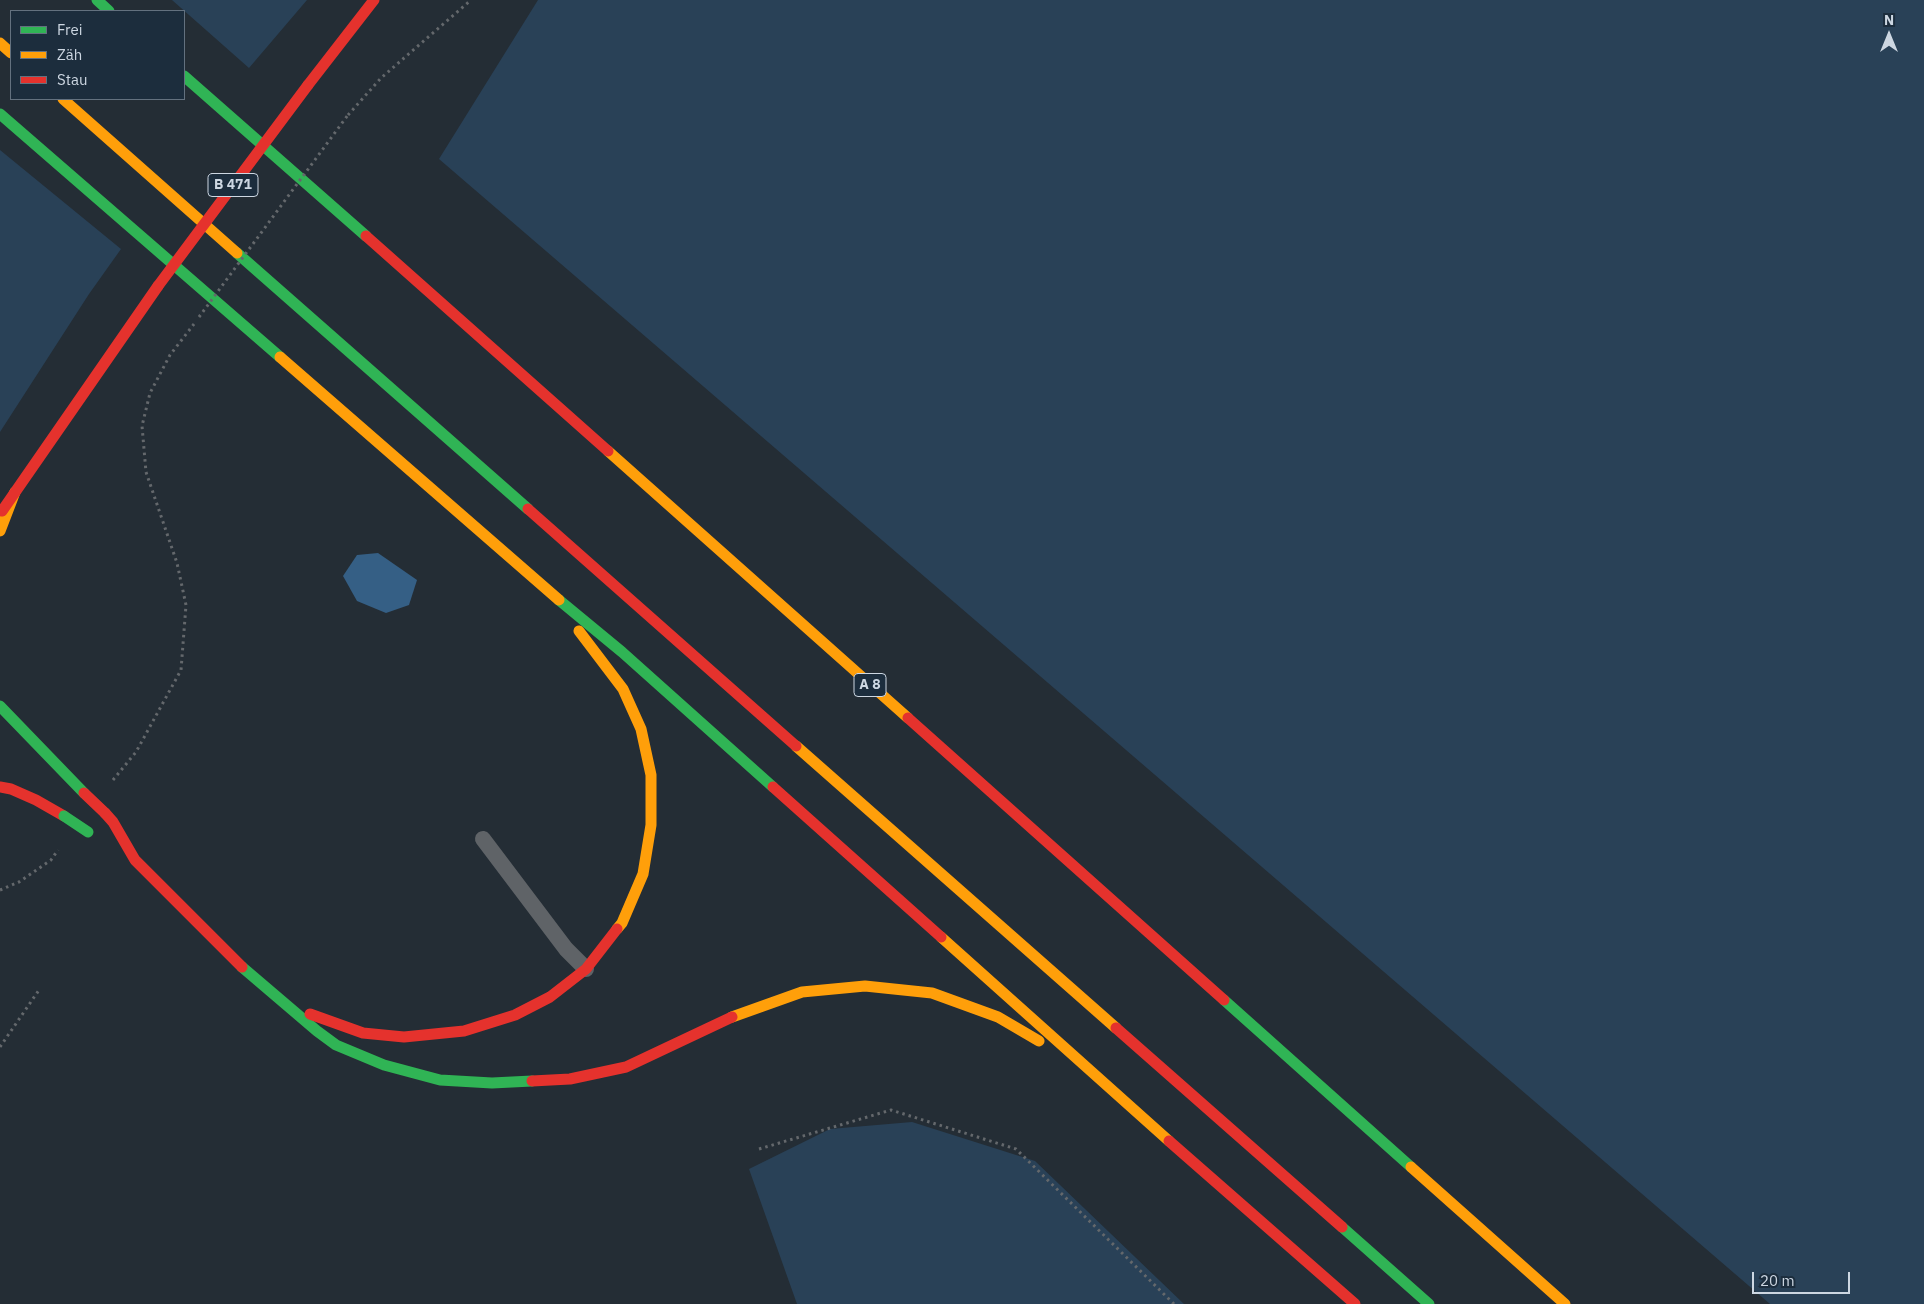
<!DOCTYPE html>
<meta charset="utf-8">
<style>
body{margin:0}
#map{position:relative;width:1924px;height:1304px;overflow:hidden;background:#242d35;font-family:"IBM Plex Sans",sans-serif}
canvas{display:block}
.legend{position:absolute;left:10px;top:10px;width:175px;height:90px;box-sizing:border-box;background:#1c2d3d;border:1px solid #63717f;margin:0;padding:6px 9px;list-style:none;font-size:15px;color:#cdd7e2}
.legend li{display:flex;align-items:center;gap:10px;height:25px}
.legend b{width:25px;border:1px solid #63717f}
.north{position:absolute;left:1864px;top:10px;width:50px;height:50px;-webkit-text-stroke:4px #1c2d3d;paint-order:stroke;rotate:0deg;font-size:14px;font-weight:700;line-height:20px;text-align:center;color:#cdd7e2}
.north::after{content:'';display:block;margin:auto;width:18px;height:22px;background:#cdd7e2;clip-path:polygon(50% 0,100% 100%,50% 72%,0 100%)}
.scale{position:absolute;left:1752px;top:1272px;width:98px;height:22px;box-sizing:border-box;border:2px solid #cdd7e2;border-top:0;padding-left:6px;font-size:15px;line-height:18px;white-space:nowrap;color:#cdd7e2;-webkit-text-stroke:4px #1c2d3d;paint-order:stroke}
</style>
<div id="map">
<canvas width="1924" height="1304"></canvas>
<ul class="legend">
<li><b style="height:6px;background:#30b455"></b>Frei</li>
<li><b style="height:6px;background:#ff9f0a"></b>Zäh</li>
<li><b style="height:6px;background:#e5322d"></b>Stau</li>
</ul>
<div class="north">N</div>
<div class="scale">20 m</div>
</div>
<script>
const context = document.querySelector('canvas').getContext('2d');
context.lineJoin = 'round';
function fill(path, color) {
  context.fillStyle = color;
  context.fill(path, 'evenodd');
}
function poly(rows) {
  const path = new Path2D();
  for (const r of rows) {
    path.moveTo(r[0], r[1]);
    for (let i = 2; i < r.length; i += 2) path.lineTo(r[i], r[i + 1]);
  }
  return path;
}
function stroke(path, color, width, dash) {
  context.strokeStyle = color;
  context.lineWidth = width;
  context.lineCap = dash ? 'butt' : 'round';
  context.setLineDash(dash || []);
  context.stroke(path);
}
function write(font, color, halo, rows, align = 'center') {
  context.font = font + ' "IBM Plex Sans",sans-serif';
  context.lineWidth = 4;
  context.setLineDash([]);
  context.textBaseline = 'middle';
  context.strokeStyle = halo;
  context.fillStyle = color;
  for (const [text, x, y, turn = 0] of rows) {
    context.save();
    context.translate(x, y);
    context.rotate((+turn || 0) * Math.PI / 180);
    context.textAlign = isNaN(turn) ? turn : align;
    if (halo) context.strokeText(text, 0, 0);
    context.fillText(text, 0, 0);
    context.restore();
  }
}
fill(poly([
 [172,0,307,0,249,68],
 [538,0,1924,0,1924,1304,1770,1304,439,159],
 [0,150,121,249,89,294,0,432],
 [912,1122,1035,1161,1184,1304,797,1304,749,1169,830,1129]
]), '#294157');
fill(poly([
 [378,553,417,580,409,605,386,613,357,601,343,576,357,555]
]), '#355f85');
stroke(poly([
 [348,115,381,78,471,0],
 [113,780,136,752,181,670,186,605,177,563,146,472,142,426,150,393,170,355,194,324],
 [0,890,19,882,51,860,58,850],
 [0,1047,39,990],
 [759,1149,891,1110,1016,1149,1174,1304]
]), '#64686c', 3, [2.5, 4]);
stroke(poly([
 [483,839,566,949,586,969]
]), '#5f6367', 16);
stroke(poly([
 [97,0,109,11],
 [184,76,366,236],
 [0,114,280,357],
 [237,253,528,509],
 [559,600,622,652,773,787],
 [0,706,84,793],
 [242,967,317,1031,336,1045,384,1065,440,1080,492,1083,532,1081],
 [1224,1000,1411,1167],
 [1342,1227,1429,1304]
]), '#30b455', 11);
stroke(poly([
 [0,43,11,53],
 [63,99,237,253],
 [280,357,559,600],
 [608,451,908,718],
 [0,531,15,492],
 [579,631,623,689,641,729,651,775,651,825,643,874,622,923,617,929],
 [796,746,1116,1028],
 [941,937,1169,1141],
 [732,1017,802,992,865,986,932,993,998,1017,1039,1041],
 [1411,1167,1565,1304]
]), '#ff9f0a', 11);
stroke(poly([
 [308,85,374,0],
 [366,236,608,451],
 [528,509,796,746],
 [2,511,158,286],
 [908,718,1224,1000],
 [0,787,11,789,36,800,64,816],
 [773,787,941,937],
 [105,813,113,822,135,860,242,967],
 [310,1014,363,1033,404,1037,464,1031,515,1015,550,997,586,969,617,929],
 [1116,1028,1342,1227],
 [532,1081,570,1079,626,1067,732,1017],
 [1169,1141,1355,1304]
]), '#e5322d', 11);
stroke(poly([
 [199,317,348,115]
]), '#64686c', 3, [2.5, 4]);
stroke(poly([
 [64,816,88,832]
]), '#30b455', 11);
stroke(poly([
 [158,286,308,85],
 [84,793,105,813]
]), '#e5322d', 11);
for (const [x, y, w] of [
 [233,185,50],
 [870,685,32]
]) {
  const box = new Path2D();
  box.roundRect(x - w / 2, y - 11.5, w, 23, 4);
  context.fillStyle = '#1c2d3d';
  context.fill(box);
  stroke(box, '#cdd7e2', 1);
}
write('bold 14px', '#cdd7e2', null, [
 ["B 471",233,185],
 ["A 8",870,685]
]);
</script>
